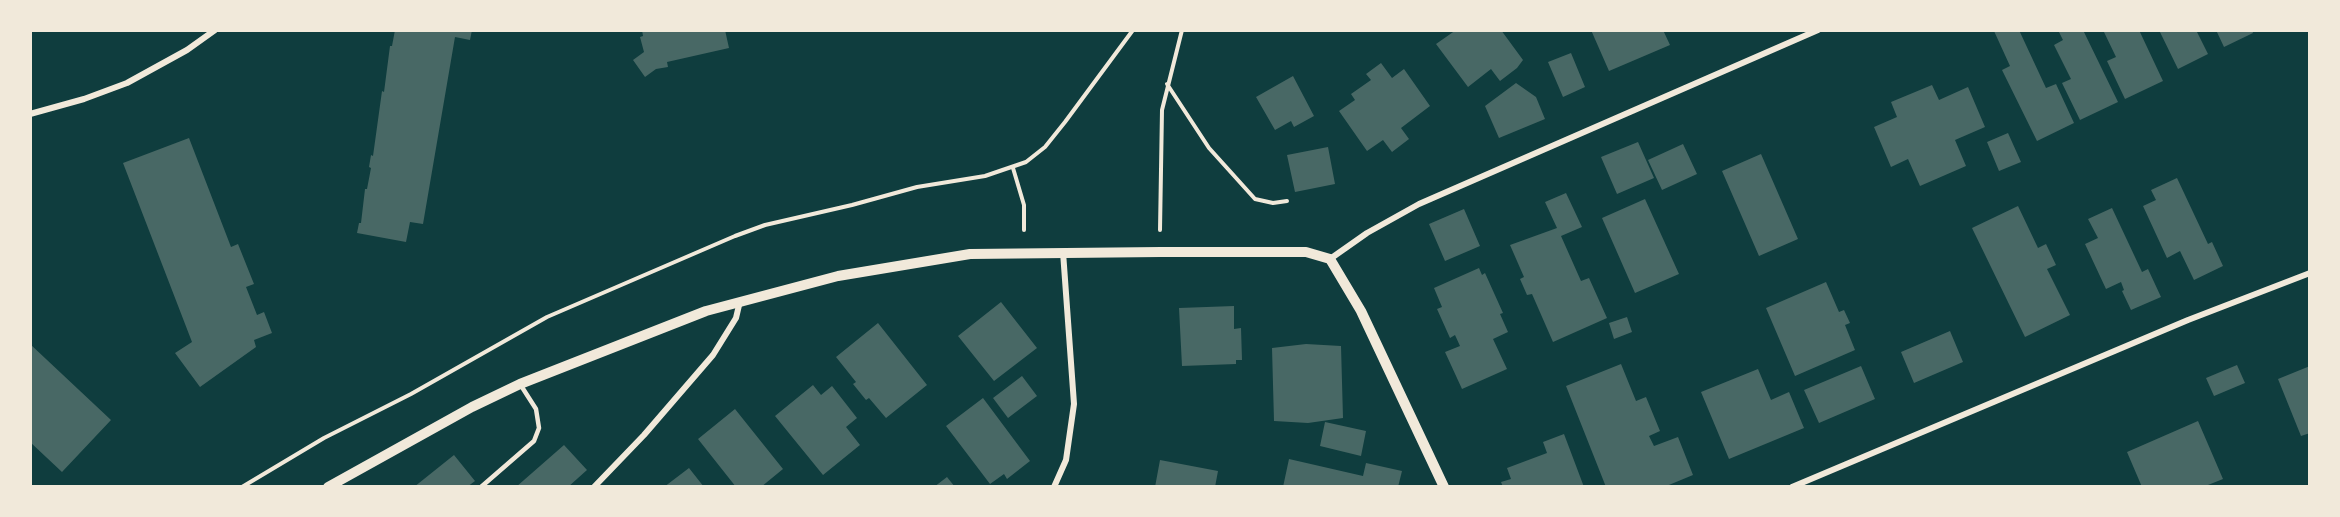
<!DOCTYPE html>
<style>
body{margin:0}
#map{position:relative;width:2340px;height:517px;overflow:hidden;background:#0f3d3e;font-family:Jost,sans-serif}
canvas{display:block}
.frame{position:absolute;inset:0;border:32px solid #f1e9da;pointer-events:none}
</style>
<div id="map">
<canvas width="2340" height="517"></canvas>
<div class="frame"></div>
</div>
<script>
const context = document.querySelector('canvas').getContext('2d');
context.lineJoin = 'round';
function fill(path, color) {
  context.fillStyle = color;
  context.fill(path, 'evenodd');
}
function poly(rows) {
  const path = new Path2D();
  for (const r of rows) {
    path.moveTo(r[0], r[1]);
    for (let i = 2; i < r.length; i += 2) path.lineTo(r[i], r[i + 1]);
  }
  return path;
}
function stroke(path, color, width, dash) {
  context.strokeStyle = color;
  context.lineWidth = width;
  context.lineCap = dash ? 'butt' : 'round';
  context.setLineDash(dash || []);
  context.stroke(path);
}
fill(poly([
 [395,30,472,30,470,40,455,37,423,224,410,222,406,242,357,233,359,223,361,223,365,189,367,189,371,168,369,167,371,155,373,156,382,91,384,92,390,46,392,46],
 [642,30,725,30,729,48,667,62,668,67,656,69,645,77,633,60,644,52,640,37,643,36],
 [1456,30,1501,30,1523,60,1517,68,1500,81,1491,69,1468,87,1436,44],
 [1591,30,1663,30,1670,45,1609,71],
 [1997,30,2019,30,2046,88,2056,84,2074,123,2037,141,2002,70,2010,66,1994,31],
 [2058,30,2083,30,2118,102,2080,120,2062,83,2071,79,2054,45,2063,40],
 [2103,30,2139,30,2163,81,2125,99,2107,61,2116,57],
 [2159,30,2196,30,2208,54,2178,69],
 [2216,30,2252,30,2253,33,2224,47],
 [1571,53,1585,87,1563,97,1548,62],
 [1381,63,1392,78,1404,69,1430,106,1401,128,1409,139,1392,152,1383,140,1367,151,1339,111,1355,100,1351,94,1371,80,1366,74],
 [1293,76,1314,116,1294,127,1291,121,1275,130,1256,97],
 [1516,83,1536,97,1545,119,1499,138,1485,106],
 [1932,85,1939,100,1968,87,1985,127,1955,140,1966,166,1920,186,1908,159,1891,167,1874,127,1897,117,1891,102],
 [2008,133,2021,162,1999,171,1987,142],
 [189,138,231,247,238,244,254,284,246,287,257,315,264,312,272,333,254,340,256,347,200,387,175,353,192,342,123,163],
 [1638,142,1654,178,1617,194,1601,157],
 [1683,144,1697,174,1662,190,1648,160],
 [1328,147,1335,184,1295,192,1287,155],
 [1761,154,1798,239,1759,256,1722,171],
 [2177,178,2208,244,2212,242,2223,266,2194,280,2180,251,2167,258,2143,206,2156,200,2151,190],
 [1566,193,1582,227,1561,236,1581,281,1589,278,1607,318,1553,342,1532,294,1527,295,1520,279,1524,277,1510,245,1557,228,1545,202],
 [1645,199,1679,274,1635,293,1602,218],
 [2018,206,2038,248,2046,244,2056,265,2047,269,2070,315,2025,337,1972,228],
 [2112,208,2142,272,2148,269,2161,297,2131,310,2122,291,2124,290,2121,282,2106,289,2085,244,2098,238,2088,219],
 [1464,209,1480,246,1445,261,1429,224],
 [1479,268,1482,275,1485,273,1503,313,1500,314,1508,332,1493,339,1507,369,1462,389,1445,352,1460,346,1455,335,1450,338,1437,309,1442,307,1434,288],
 [1826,282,1839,312,1844,310,1850,323,1845,325,1855,350,1795,376,1766,308],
 [1001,302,1037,348,994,381,958,336],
 [1234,306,1234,329,1241,328,1242,360,1236,360,1236,364,1182,366,1179,308],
 [1627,317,1632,332,1614,339,1609,323],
 [878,323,927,385,886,418,869,398,866,400,853,384,856,382,836,357],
 [1950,331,1963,362,1914,383,1901,352],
 [30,344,111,420,62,472,30,442],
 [1306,344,1341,346,1343,418,1308,423,1274,421,1272,348],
 [1621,364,1636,401,1646,397,1660,431,1649,436,1654,446,1678,437,1693,475,1664,487,1606,487,1566,386],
 [2237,365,2245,383,2214,396,2206,378],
 [1861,366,1875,399,1819,423,1804,390],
 [2310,366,2310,433,2301,436,2278,379],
 [1758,369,1771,400,1789,392,1804,428,1729,459,1701,392],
 [1022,376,1037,396,1008,418,993,398],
 [813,385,821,395,832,386,857,418,846,427,860,445,823,475,775,416],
 [983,398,1030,461,1007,479,1004,474,990,484,946,426],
 [735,409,783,469,761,487,736,487,698,439],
 [2198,421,2223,479,2203,487,2142,487,2127,452],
 [1325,422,1366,431,1361,456,1320,446],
 [1564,434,1584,487,1503,487,1501,482,1511,479,1507,468,1547,453,1543,442],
 [564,445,587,470,568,487,516,487],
 [454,455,475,481,467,487,414,487],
 [1289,459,1363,476,1366,463,1402,471,1398,487,1283,487],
 [1160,460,1218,471,1215,487,1155,487],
 [689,468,704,487,664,487],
 [947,477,955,487,934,487]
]), '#486865');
stroke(poly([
 [1167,84,1209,148,1255,199,1273,203,1287,201],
 [1013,168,1024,205,1024,230],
 [1160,230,1162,110,1182,30],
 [242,487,324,438,411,394,547,317,735,236,765,225,852,205,917,187,985,176,1026,162,1045,147,1065,122,1133,30]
]), '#f1e9da', 4);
stroke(poly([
 [481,487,534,441,539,428,536,409,520,384]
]), '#f1e9da', 4.5);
stroke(poly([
 [30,114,84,99,127,83,187,50,215,30],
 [1330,259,1367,233,1419,204,1818,30],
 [594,487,644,435,713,355,736,318,740,301],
 [1054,487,1066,460,1074,404,1063,252],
 [1792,487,2188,320,2310,273]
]), '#f1e9da', 6);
stroke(poly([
 [328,487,472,407,520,384,706,311,838,276,970,254,1161,252,1306,252,1330,259,1361,311,1444,487]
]), '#f1e9da', 10);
</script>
